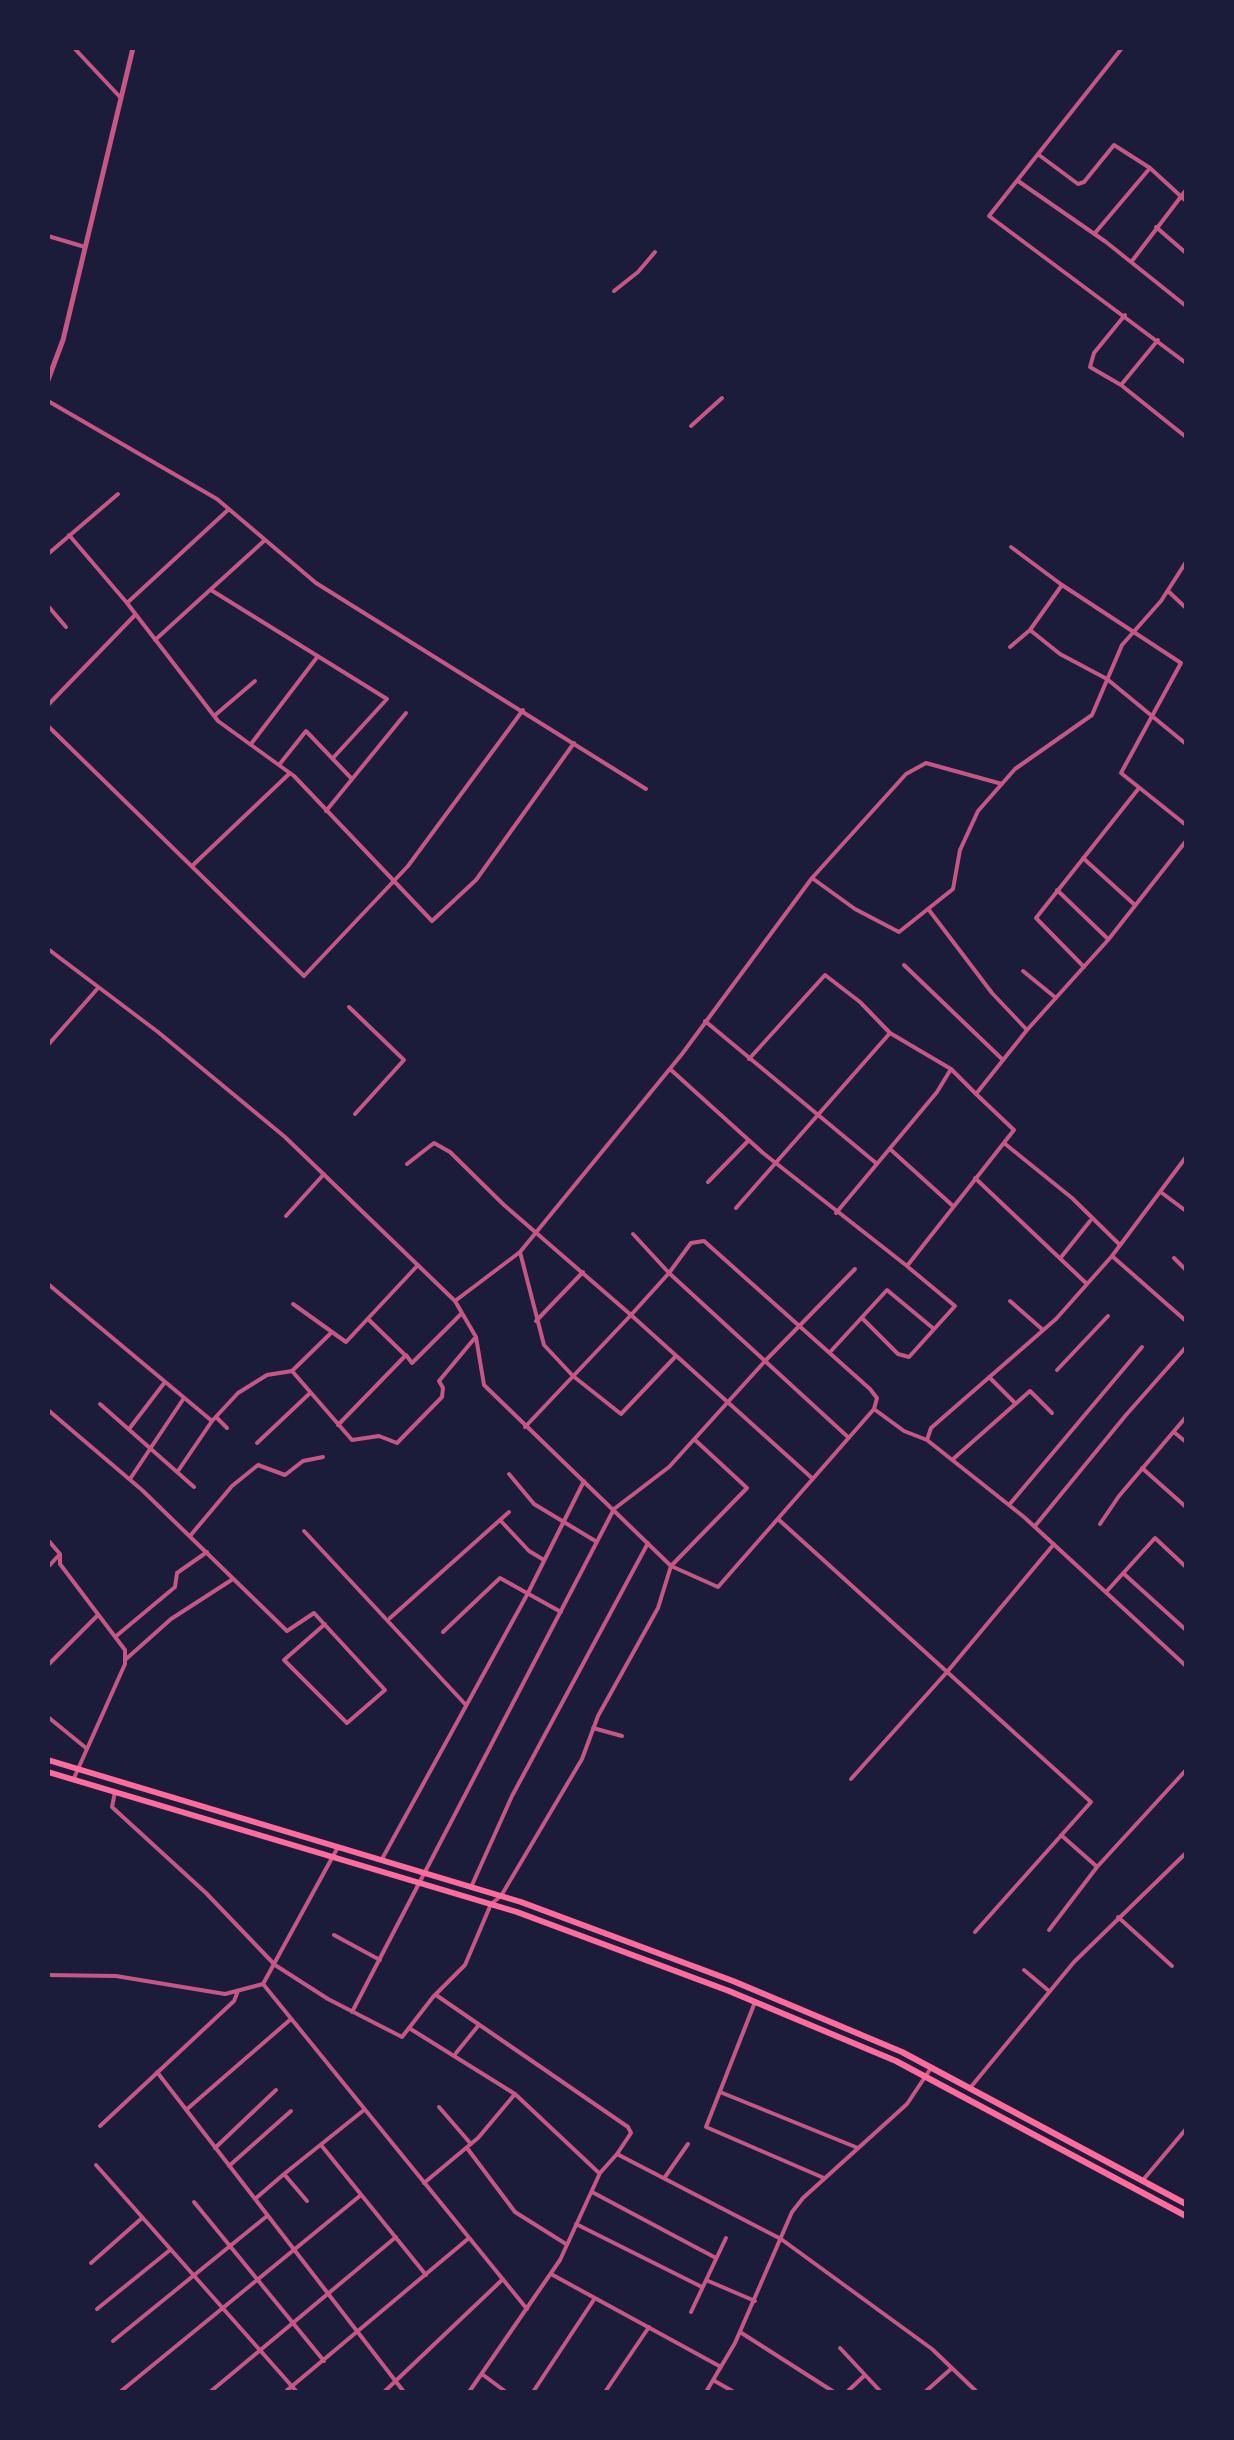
<!DOCTYPE html>
<style>
body{margin:0}
#map{position:relative;width:1234px;height:2440px;overflow:hidden;background:#1b1b3a;font-family:Spectral,serif}
canvas{display:block}
.frame{position:absolute;inset:0;border:50px solid #1b1b3a;pointer-events:none}
</style>
<div id="map">
<canvas width="1234" height="2440"></canvas>
<div class="frame"></div>
</div>
<script>
const context = document.querySelector('canvas').getContext('2d');
context.lineJoin = 'round';
function poly(rows) {
  const path = new Path2D();
  for (const r of rows) {
    path.moveTo(r[0], r[1]);
    for (let i = 2; i < r.length; i += 2) path.lineTo(r[i], r[i + 1]);
  }
  return path;
}
function stroke(path, color, width, dash) {
  context.strokeStyle = color;
  context.lineWidth = width;
  context.lineCap = dash ? 'butt' : 'round';
  context.setLineDash(dash || []);
  context.stroke(path);
}
stroke(poly([
 [74,48,120,97],
 [1122,48,989,216,1186,363],
 [1039,155,1078,184,1084,182,1114,145,1150,168,1186,201],
 [1018,181,1106,242,1186,306],
 [1156,227,1186,253],
 [1095,233,1150,168],
 [48,236,85,247],
 [1132,261,1186,190],
 [614,291,638,272,655,252],
 [1125,315,1094,353,1090,367,1121,385,1186,437],
 [1121,385,1158,340],
 [48,401,217,499,316,583,646,789],
 [691,426,722,398],
 [69,535,127,603,218,721,294,776,432,921,476,880,574,743],
 [1011,547,1062,585],
 [48,554,118,494],
 [211,590,387,699,333,758],
 [1168,591,1186,608],
 [127,603,229,509],
 [48,606,66,627],
 [1030,630,1060,654,1107,679,1186,744],
 [155,640,265,540],
 [1010,647,1030,630,1062,585,1181,663,1121,773,1186,825],
 [48,705,135,615],
 [214,716,255,681],
 [48,726,304,976,408,866,523,710],
 [251,744,318,656],
 [279,765,306,731,352,779],
 [326,811,406,713],
 [1083,858,1135,905],
 [192,866,290,773],
 [812,878,855,909,899,932,953,889,960,850,978,811,1015,769,1092,715,1122,645,1161,601,1186,562],
 [1057,890,1108,939],
 [929,910,992,993,1027,1030],
 [48,949,158,1032,285,1137,455,1301,476,1337,484,1385,671,1566,718,1587,874,1409,904,1431,927,1440,1024,1517,1186,1666],
 [904,965,1002,1059],
 [1084,967,1036,918,1139,788],
 [1023,971,1056,998],
 [349,1007,404,1060,355,1114],
 [705,1021,876,1163],
 [48,1045,98,988],
 [749,1059,825,975,860,1002,890,1033,951,1069,976,1094],
 [670,1069,763,1153,907,1266,1014,1130,976,1094,1027,1030,1108,940,1186,841],
 [1004,1143,1072,1198,1120,1245],
 [890,1149,953,1206],
 [407,1164,434,1143,450,1152,504,1205,631,1315,669,1273,849,1438],
 [975,1178,1087,1284],
 [708,1182,749,1140],
 [1162,1193,1186,1211],
 [736,1208,890,1033],
 [836,1213,937,1092,951,1069],
 [286,1216,324,1174],
 [633,1234,669,1273,691,1243,704,1241,870,1389,877,1398,874,1409],
 [520,1252,544,1345,573,1376,621,1414,676,1356],
 [1062,1256,1090,1221],
 [1112,1256,1186,1321],
 [1174,1258,1186,1270],
 [48,1284,212,1421],
 [455,1301,520,1252,682,1054,812,878,906,774,926,763,1002,784],
 [1010,1301,1043,1330],
 [293,1304,346,1342,418,1265],
 [368,1319,404,1354],
 [863,1319,898,1354,909,1357,955,1306,908,1267],
 [536,1321,583,1272],
 [831,1351,887,1290,934,1329],
 [1057,1370,1108,1316],
 [292,1371,352,1440,379,1436,397,1443,442,1397,443,1388,439,1381,474,1339],
 [989,1377,1014,1402],
 [100,1404,194,1487],
 [48,1410,142,1490,287,1631,314,1613,385,1690,347,1723,284,1660,325,1624],
 [216,1417,227,1428],
 [338,1425,406,1355,412,1363,462,1313],
 [525,1427,631,1315,813,1479],
 [129,1429,165,1382],
 [1175,1433,1186,1442],
 [927,1440,931,1428,1056,1319,1112,1256,1186,1157],
 [257,1443,309,1394],
 [952,1460,1030,1391,1052,1413],
 [1142,1468,1186,1507],
 [178,1471,212,1421,238,1393,267,1375,292,1371,332,1332],
 [509,1474,534,1504,597,1542],
 [130,1479,184,1398],
 [1009,1505,1142,1347],
 [778,1519,1091,1802,975,1932],
 [500,1520,529,1551,544,1560],
 [1100,1524,1119,1496,1186,1417],
 [1035,1526,1126,1415,1186,1347],
 [304,1531,465,1704],
 [190,1536,232,1486,258,1465,285,1475,303,1461,323,1457],
 [48,1540,60,1554,60,1564,125,1650,125,1664,74,1778],
 [48,1567,60,1554],
 [1123,1573,1186,1630],
 [1107,1591,1155,1538,1186,1567],
 [390,1618,509,1512],
 [443,1632,500,1578,561,1612],
 [115,1637,175,1587,177,1573,207,1552],
 [125,1660,171,1619,233,1579],
 [48,1665,98,1615],
 [48,1717,86,1748],
 [593,1728,622,1736],
 [851,1779,947,1672,1054,1544],
 [115,1792,112,1807,206,1893,275,1965,328,1999,402,2037,433,1997,465,1965,491,1904,501,1896,582,1759,598,1716,658,1608,671,1566,747,1488,694,1439],
 [1061,1835,1095,1865],
 [382,1859,528,1593,584,1481],
 [472,1885,512,1796,648,1543],
 [1118,1917,1172,1966],
 [1049,1930,1097,1867,1186,1770],
 [334,1935,380,1960],
 [1024,1970,1049,1991],
 [48,1975,116,1976,225,1994,263,1984,338,1847],
 [263,1984,527,2309],
 [436,1995,628,2127,631,2133,617,2154],
 [755,2002,706,2127,824,2178],
 [352,2012,614,1509,669,1467,766,1360,855,1269],
 [409,2028,515,2094,599,2173],
 [456,2053,478,2026],
 [157,2072,404,2392],
 [970,2088,1074,1962,1186,1853],
 [720,2092,858,2148],
 [439,2107,471,2144],
 [186,2110,291,2019],
 [100,2126,234,2001,238,1991],
 [321,2145,426,2275],
 [215,2148,276,2090],
 [467,2148,515,2212,566,2244],
 [96,2165,297,2392],
 [229,2166,291,2111],
 [665,2177,688,2144],
 [1143,2180,1186,2129],
 [424,2183,478,2138,515,2094],
 [592,2192,716,2258],
 [255,2199,284,2174],
 [307,2201,284,2174,364,2110],
 [194,2202,324,2361],
 [576,2224,702,2287],
 [91,2263,142,2218],
 [551,2274,721,2367],
 [706,2280,755,2301],
 [97,2309,170,2250],
 [691,2312,726,2238],
 [740,2332,834,2392],
 [113,2341,267,2216],
 [840,2348,881,2392],
 [482,2374,506,2392],
 [713,2380,734,2392],
 [120,2392,361,2195],
 [210,2392,396,2237],
 [285,2392,469,2238],
 [384,2392,503,2279],
 [469,2392,560,2260,600,2173,617,2154,781,2239,932,2349,977,2392],
 [533,2392,595,2298],
 [605,2392,649,2327],
 [706,2392,735,2343,792,2212,803,2198,907,2104,931,2068],
 [847,2392,865,2375],
 [925,2392,952,2368]
]), '#c65784', 4);
stroke(poly([
 [48,380,63,340,133,48]
]), '#c65784', 5);
stroke(poly([
 [48,1760,521,1902,733,1981,902,2052,1186,2204],
 [48,1772,517,1912,729,1991,896,2061,1186,2216]
]), '#ff6b9d', 6);
</script>
